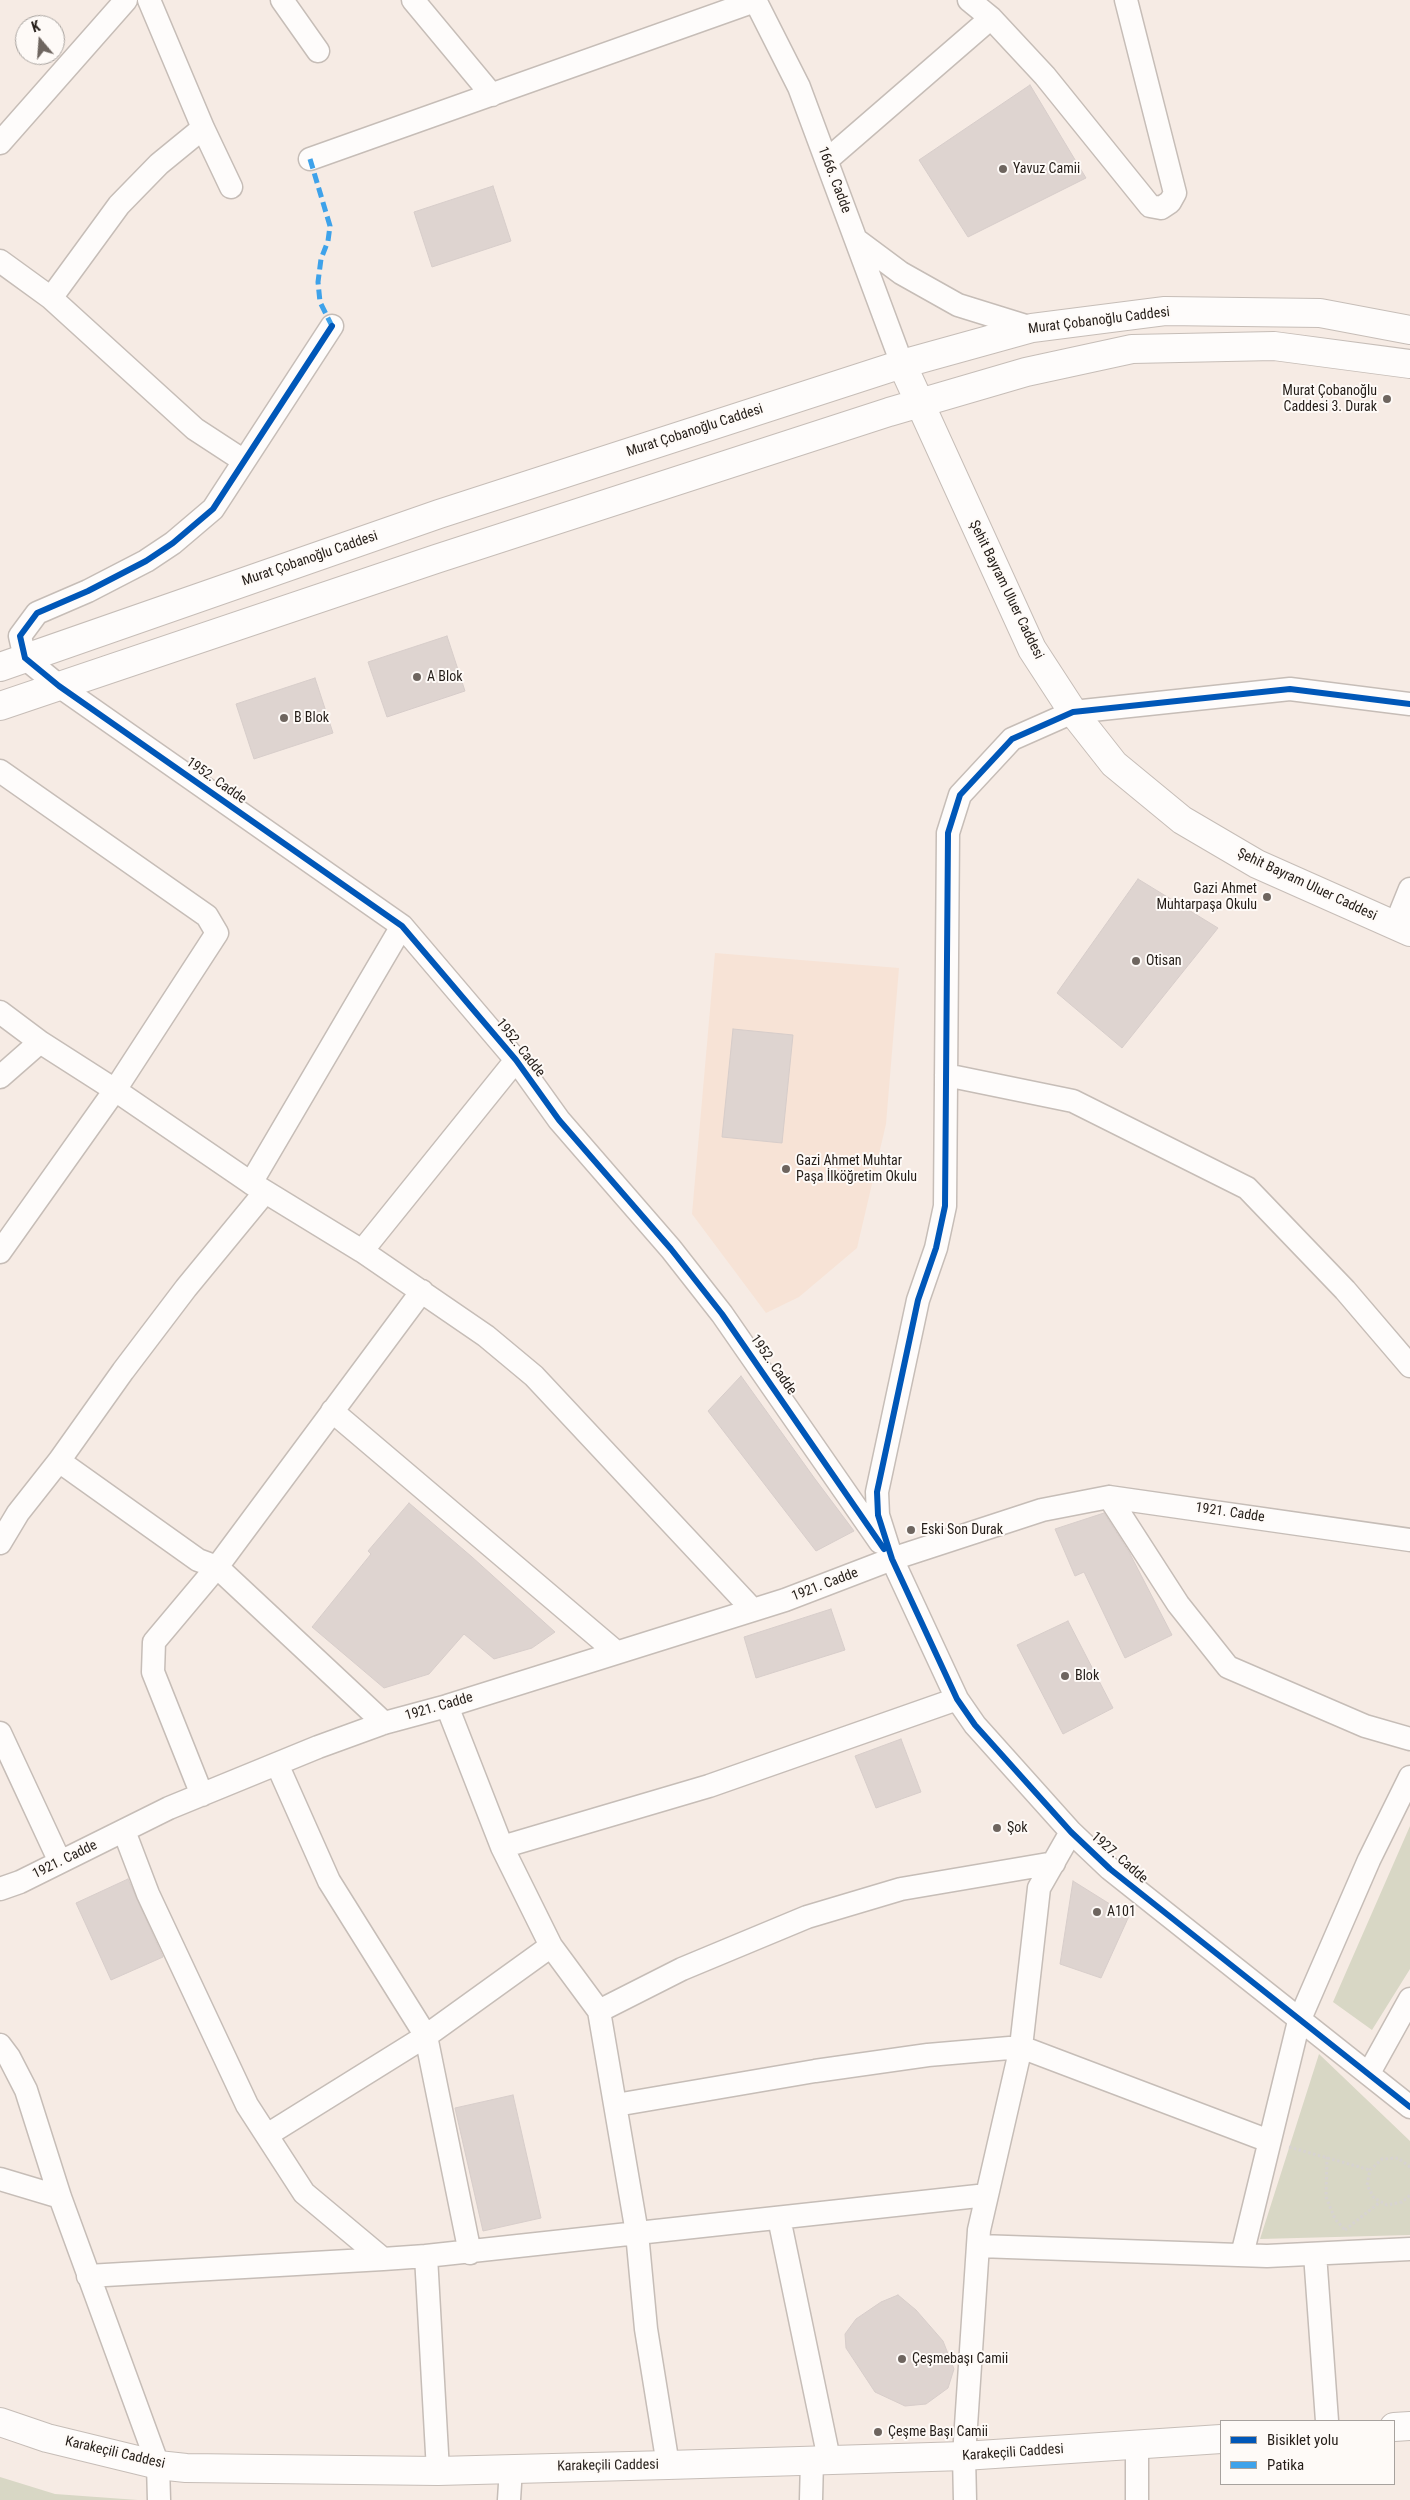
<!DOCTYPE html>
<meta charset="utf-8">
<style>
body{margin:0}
#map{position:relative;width:1410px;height:2500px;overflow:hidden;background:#f6ebe4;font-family:"Roboto Condensed",sans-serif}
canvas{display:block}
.legend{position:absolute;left:1220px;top:2420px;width:175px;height:65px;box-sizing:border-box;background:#fefaf7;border:1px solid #a7a29e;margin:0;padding:6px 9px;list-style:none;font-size:15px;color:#241d18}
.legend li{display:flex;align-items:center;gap:10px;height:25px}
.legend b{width:25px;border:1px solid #a7a29e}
.north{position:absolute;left:15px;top:15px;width:50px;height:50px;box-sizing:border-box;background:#fefaf7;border:1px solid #a7a29e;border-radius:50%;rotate:342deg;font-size:14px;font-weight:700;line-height:20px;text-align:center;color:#241d18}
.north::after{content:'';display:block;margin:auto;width:18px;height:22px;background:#6e655f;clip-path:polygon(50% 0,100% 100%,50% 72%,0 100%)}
</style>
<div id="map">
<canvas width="1410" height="2500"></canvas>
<ul class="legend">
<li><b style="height:6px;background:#0057b8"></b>Bisiklet yolu</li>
<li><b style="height:6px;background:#3ea2ea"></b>Patika</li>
</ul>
<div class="north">K</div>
</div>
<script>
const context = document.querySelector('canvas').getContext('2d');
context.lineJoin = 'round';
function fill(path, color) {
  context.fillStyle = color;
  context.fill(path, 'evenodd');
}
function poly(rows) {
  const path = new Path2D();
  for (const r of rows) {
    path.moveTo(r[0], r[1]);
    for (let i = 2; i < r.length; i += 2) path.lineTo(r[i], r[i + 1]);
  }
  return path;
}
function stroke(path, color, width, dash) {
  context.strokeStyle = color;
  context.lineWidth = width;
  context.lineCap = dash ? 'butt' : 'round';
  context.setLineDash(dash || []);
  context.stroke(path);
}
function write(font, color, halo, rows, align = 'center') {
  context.font = font + ' "Roboto Condensed",sans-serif';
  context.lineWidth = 4;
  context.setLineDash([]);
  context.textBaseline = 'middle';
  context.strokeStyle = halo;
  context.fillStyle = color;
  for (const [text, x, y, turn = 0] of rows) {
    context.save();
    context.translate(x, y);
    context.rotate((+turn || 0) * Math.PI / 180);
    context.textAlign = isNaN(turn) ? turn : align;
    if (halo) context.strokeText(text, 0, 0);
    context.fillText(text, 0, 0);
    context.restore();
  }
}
fill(poly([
 [715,953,899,968,886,1124,857,1248,799,1297,766,1313,692,1214]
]), '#f7e3d6');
fill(poly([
 [1410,1826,1410,1969,1372,2030,1333,2002],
 [1319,2054,1410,2141,1410,2235,1260,2239],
 [0,2477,55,2494,138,2500,0,2500]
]), '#d8d7c5');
const building = poly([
 [1030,85,1086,178,968,237,919,160,1030,85],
 [493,186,511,241,432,267,414,212,493,186],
 [447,636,465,691,387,717,368,662,447,636],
 [315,678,333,733,254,759,236,704,315,678],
 [1138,879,1218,928,1122,1048,1057,993,1138,879],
 [733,1029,793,1035,782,1143,722,1137,733,1029],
 [741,1376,815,1479,854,1531,816,1551,708,1411,741,1376],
 [409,1503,472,1557,555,1632,532,1648,494,1659,464,1634,429,1674,384,1688,312,1627,371,1554,368,1551,409,1503],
 [1104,1513,1129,1552,1172,1635,1125,1658,1084,1572,1075,1576,1055,1529,1104,1513],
 [831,1609,845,1650,756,1678,744,1637,831,1609],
 [1068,1621,1113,1708,1063,1734,1017,1645,1068,1621],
 [901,1739,921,1792,876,1808,855,1756,901,1739],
 [128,1879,163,1957,111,1980,76,1903,128,1879],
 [1073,1881,1129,1916,1101,1978,1060,1964,1073,1881],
 [513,2095,541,2218,483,2231,455,2108,513,2095],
 [898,2295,916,2310,943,2341,954,2369,948,2388,926,2404,905,2406,875,2392,846,2348,845,2334,856,2319,881,2302,898,2295]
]);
fill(building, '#ded4d0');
stroke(building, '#d7cdca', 1);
const minor = poly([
 [149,0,203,128,231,187],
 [282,0,318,51],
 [413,0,492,95],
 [755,0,799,87,902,364],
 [969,0,991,18,1045,76,1150,206,1161,208,1170,202,1175,193,1126,0],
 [0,143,126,0],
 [310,159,755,1],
 [827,160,991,18],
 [858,241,901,273,958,305,1032,328],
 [0,261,51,298,195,429,244,461],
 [51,298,119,205,159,164,203,128],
 [332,326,213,509,173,543,146,561,88,591,37,613,20,636,25,658,59,686,402,926,516,1060,559,1120,671,1249,722,1314,880,1542],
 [1410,704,1290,689,1073,712,1012,739,960,795,948,833,945,1206,936,1248,918,1300,877,1492,878,1515,892,1559,957,1699,975,1725,1071,1832,1110,1869,1410,2107],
 [0,771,207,916,217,933,115,1090,0,1252],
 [1395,926,1410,889],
 [0,1012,40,1042,115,1090,251,1183,362,1251,486,1336,534,1376,753,1610],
 [946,1075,1073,1101,1247,1188,1345,1290,1410,1366],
 [0,1077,40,1042],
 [251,1183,402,926],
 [362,1251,516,1060],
 [332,1411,616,1652],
 [59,1461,198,1560,217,1567,384,1723],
 [1109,1497,1178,1604,1228,1667,1365,1726,1410,1739],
 [0,1543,18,1513,59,1461,123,1371,186,1288,265,1192],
 [447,1706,502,1847,551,1946,599,2011,637,2233,646,2329,668,2465],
 [0,1733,60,1862],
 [277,1764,329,1881,426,2036,470,2253],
 [202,1795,153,1672,154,1642,217,1567,422,1291],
 [124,1831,148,1894,247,2105,304,2193,383,2259,426,2256,438,2471],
 [502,1847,709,1786,957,1699],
 [0,1889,20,1882,169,1808,318,1747,384,1723,447,1706,785,1600,892,1559,1042,1510,1109,1497,1410,1540],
 [599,2011,682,1969,807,1917,901,1889,1054,1863],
 [0,2045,9,2057,26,2090,60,2197,158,2465,159,2500],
 [1369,2073,1410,1999],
 [616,2105,815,2071,928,2055,1021,2047,1269,2141],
 [267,2135,426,2036,551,1946],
 [0,2179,60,2197],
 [779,2218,829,2459],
 [979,2246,1267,2256,1410,2249],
 [1315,2254,1327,2421],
 [1242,2255,1299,2021,1369,1860,1410,1777],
 [426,2256,987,2195],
 [88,2276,383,2259],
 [509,2500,511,2468],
 [811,2500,812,2460],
 [965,2500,964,2456,979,2230,1021,2047,1039,1888,1071,1832],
 [1137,2500,1137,2445]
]);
const major = poly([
 [902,364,1032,649,1073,712,1114,764,1182,820,1257,864,1410,932],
 [0,667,439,514,902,364,1032,328,1165,311,1320,313,1410,330],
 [0,706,436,559,889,412,1026,372,1132,349,1274,346,1410,364],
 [0,2422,47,2438,158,2465,186,2468,438,2471,668,2465,964,2456,1221,2439],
 [1394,2427,1410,2426]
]);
stroke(minor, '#c6bdb7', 25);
stroke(major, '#c6bdb7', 30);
stroke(poly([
 [1289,2147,1370,2170],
 [1327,2157,1326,2197,1335,2219,1345,2230],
 [1410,2167,1398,2158,1382,2159,1370,2170,1367,2185,1374,2198,1387,2205,1402,2202,1410,2195],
 [1345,2230,1380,2202]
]), '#d7d3d1', 3, [2.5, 2.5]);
stroke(minor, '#fefcfb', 22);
stroke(major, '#fefcfb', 28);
stroke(poly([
 [310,159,330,226,328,241,321,259,318,282,320,302,332,326]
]), '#3ea2ea', 5, [10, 5]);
stroke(poly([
 [332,326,213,509,173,543,146,561,88,591,37,613,20,636,25,658,59,686,402,926,516,1060,559,1120,671,1249,722,1314,884,1549],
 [1410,704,1290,689,1073,712,1012,739,960,795,948,833,945,1206,936,1248,918,1300,877,1492,878,1515,892,1559,957,1699,975,1725,1071,1832,1110,1869,1410,2107]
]), '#0057b8', 6);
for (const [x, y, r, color] of [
 [1003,169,5,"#6e655f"],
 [1387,399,5,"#6e655f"],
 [417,677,5,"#6e655f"],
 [284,718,5,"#6e655f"],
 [1267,897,5,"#6e655f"],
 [1136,961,5,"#6e655f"],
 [786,1169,5,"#6e655f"],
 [911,1530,5,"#6e655f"],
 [1065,1676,5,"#6e655f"],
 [997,1828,5,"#6e655f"],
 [1097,1912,5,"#6e655f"],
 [902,2359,5,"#6e655f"],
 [878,2432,5,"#6e655f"]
]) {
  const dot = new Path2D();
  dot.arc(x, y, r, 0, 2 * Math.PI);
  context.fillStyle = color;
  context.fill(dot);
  stroke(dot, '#fefaf7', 2);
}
write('14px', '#241d18', '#fefaf7', [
 ["Yavuz Camii",1013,169],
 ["Murat Çobanoğlu",1377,391,"right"],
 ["Caddesi 3. Durak",1377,407,"right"],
 ["A Blok",427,677],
 ["B Blok",294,718],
 ["Gazi Ahmet",1257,889,"right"],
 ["Muhtarpaşa Okulu",1257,905,"right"],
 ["Otisan",1146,961],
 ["Gazi Ahmet Muhtar",796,1161],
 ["Paşa İlköğretim Okulu",796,1177],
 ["Eski Son Durak",921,1530],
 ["Blok",1075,1676],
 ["Şok",1007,1828],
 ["A101",1107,1912],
 ["Çeşmebaşı Camii",912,2359],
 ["Çeşme Başı Camii",888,2432]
], 'left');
write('14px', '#241d18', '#fefaf7', [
 ["1666. Cadde",834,180,69],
 ["Murat Çobanoğlu Caddesi",1099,321,-7],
 ["Murat Çobanoğlu Caddesi",695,431,-18],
 ["Murat Çobanoğlu Caddesi",310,559,-19],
 ["Şehit Bayram Uluer Caddesi",1006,590,64],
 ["1952. Cadde",216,781,35],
 ["Şehit Bayram Uluer Caddesi",1307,885,25],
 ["1952. Cadde",520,1048,52],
 ["1952. Cadde",773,1365,55],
 ["1921. Cadde",1230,1513,8],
 ["1921. Cadde",825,1585,-21],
 ["1921. Cadde",439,1707,-16],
 ["1927. Cadde",1119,1858,41],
 ["1921. Cadde",65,1860,-26],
 ["Karakeçili Caddesi",115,2453,13],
 ["Karakeçili Caddesi",1013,2453,-4],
 ["Karakeçili Caddesi",608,2466,-1]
]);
</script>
